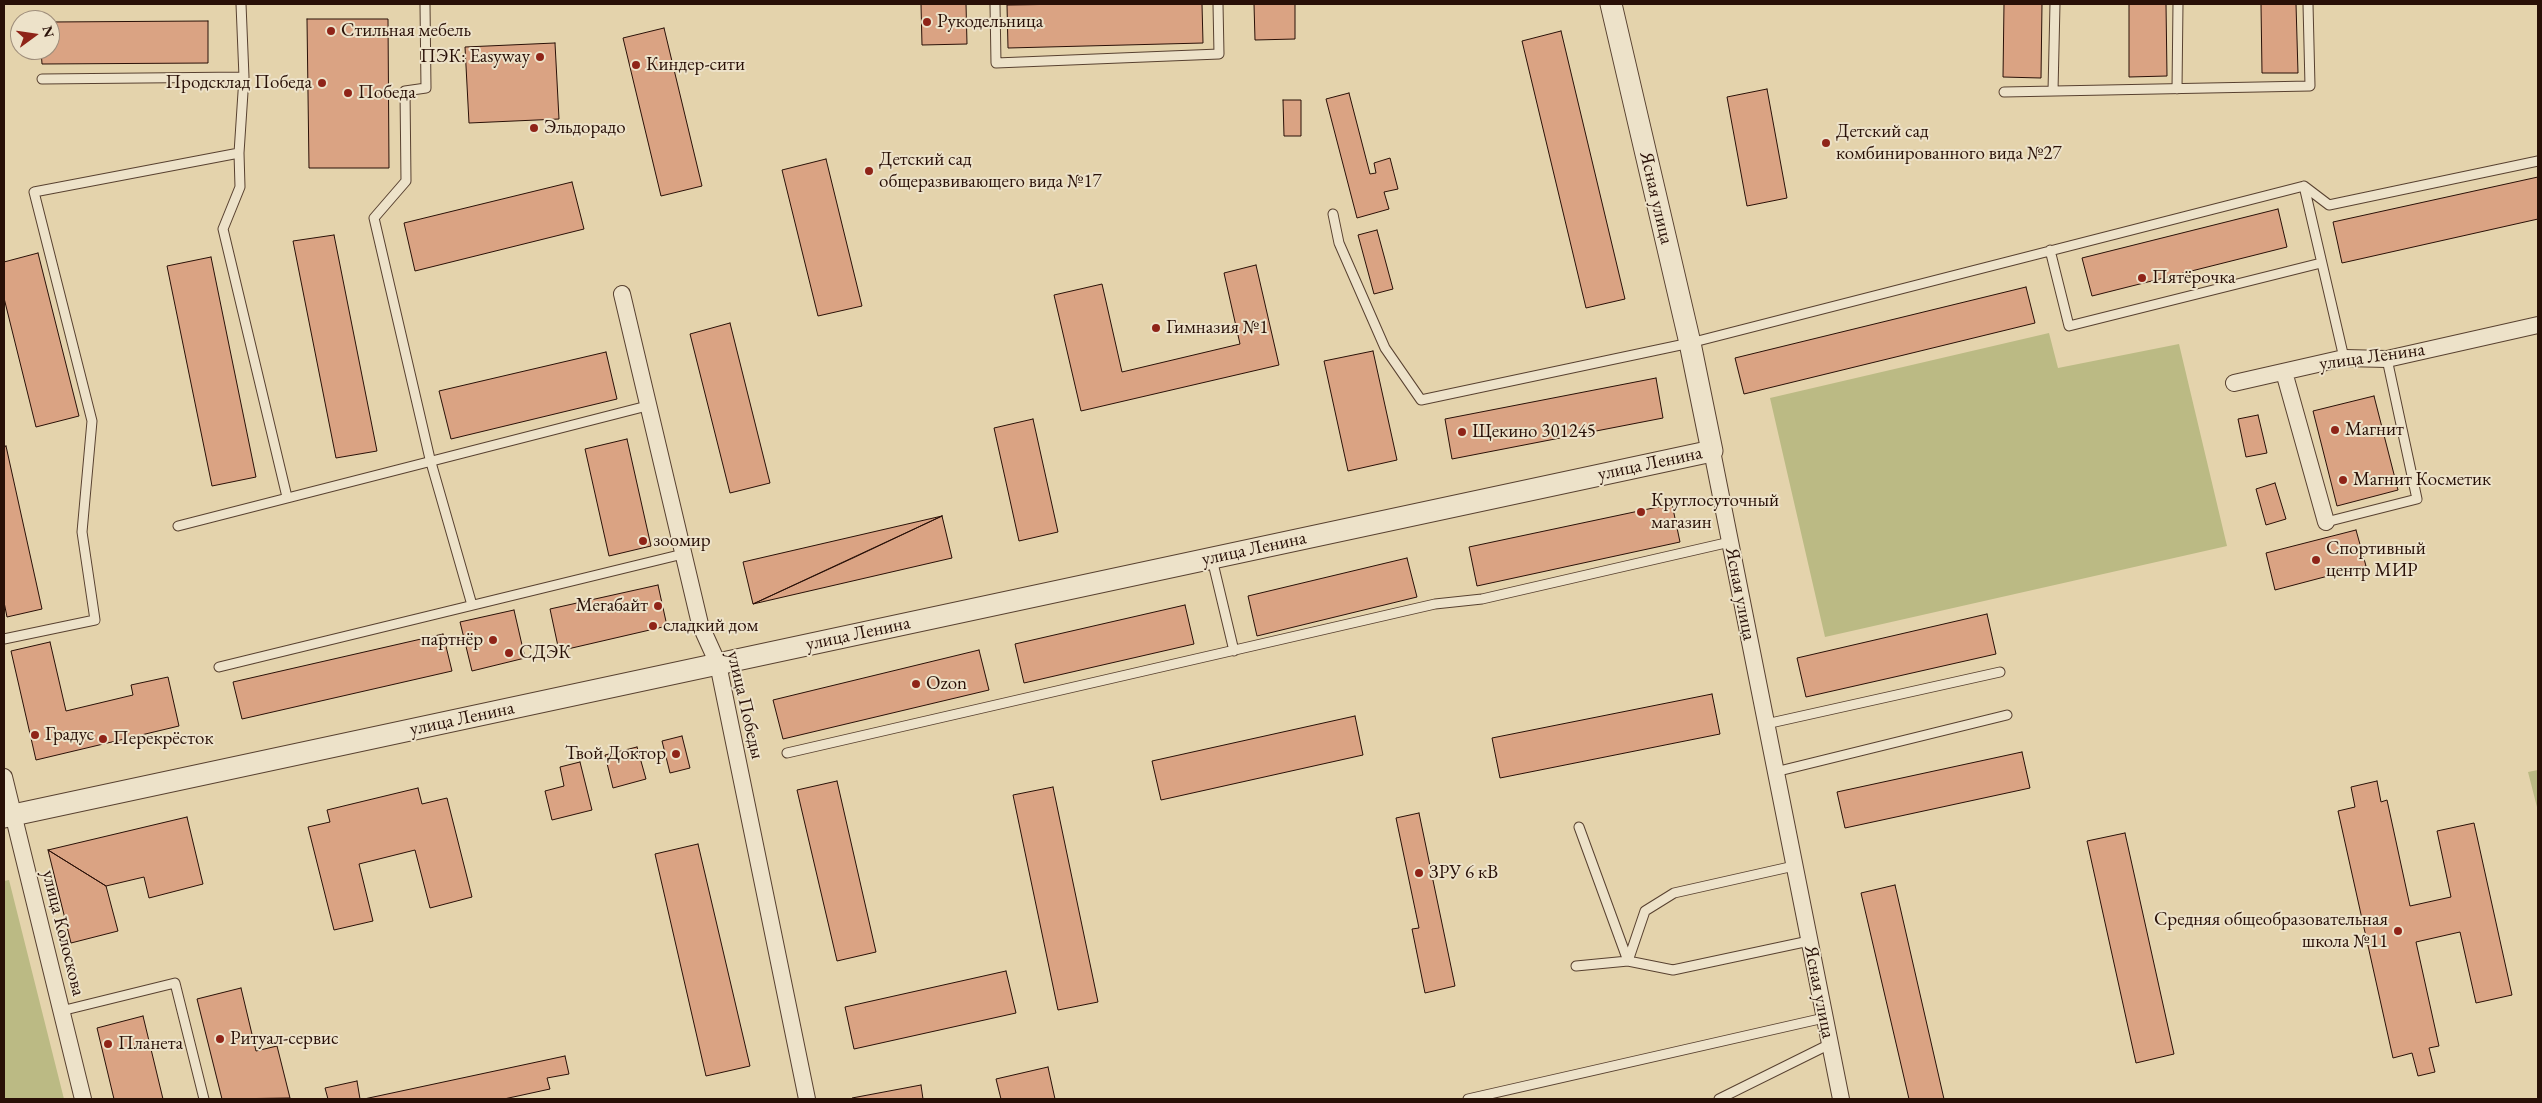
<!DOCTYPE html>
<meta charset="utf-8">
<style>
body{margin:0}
#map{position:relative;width:2542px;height:1103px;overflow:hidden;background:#e4d3ac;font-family:"EB Garamond",serif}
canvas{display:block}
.frame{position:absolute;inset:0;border:5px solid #291007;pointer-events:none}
.north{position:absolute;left:10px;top:10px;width:50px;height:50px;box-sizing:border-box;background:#ede2c9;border:1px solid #9f8e7b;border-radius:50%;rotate:76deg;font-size:14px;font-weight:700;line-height:20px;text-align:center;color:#291007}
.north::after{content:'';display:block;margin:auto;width:18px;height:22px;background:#8f2418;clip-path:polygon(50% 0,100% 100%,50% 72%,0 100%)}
</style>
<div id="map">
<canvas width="2542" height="1103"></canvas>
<div class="frame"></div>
<div class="north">N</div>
</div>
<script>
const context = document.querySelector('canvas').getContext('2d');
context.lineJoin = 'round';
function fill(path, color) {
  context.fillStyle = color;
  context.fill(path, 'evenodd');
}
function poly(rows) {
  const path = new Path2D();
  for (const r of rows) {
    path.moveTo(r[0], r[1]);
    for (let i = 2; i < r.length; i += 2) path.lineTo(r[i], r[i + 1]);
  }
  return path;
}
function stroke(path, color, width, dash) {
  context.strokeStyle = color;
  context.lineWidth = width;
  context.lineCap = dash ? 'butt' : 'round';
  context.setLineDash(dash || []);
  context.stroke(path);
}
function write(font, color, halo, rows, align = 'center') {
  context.font = font + ' "EB Garamond",serif';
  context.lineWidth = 4;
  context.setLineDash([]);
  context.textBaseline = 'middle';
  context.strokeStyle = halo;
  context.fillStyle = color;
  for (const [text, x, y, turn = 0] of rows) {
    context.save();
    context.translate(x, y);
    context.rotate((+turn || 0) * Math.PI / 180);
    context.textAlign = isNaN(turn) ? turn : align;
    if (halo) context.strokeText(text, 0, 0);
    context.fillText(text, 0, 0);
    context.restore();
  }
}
fill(poly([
 [2049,333,2058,368,2179,344,2227,546,1825,637,1770,398],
 [2538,770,2538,811,2528,772],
 [9,880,64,1099,4,1099,4,881]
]), '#bbba84');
const building = poly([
 [921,4,966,4,967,44,922,45,921,4],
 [1072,4,1202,4,1203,43,1008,48,1007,5,1072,4],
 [1254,4,1295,4,1295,39,1255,40,1254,4],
 [2004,4,2042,4,2041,78,2003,77,2004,4],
 [2129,4,2166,4,2167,76,2129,77,2129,4],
 [2261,4,2296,4,2298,73,2262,73,2261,4],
 [307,19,388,19,389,168,309,168,307,19],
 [208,21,208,63,42,64,41,50,50,50,50,22,208,21],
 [664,28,702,186,661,196,623,38,664,28],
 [1561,31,1625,299,1586,308,1522,41,1561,31],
 [555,43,559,119,469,123,465,47,555,43],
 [1767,89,1787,198,1747,206,1727,97,1767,89],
 [1349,93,1370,174,1376,173,1374,163,1390,158,1398,189,1384,192,1389,209,1357,218,1326,99,1349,93],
 [1283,100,1301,100,1301,136,1284,136,1283,100],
 [826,159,862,306,818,316,782,170,826,159],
 [2538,177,2538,219,2342,263,2333,222,2538,177],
 [572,182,584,229,415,271,404,223,572,182],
 [2278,209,2287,247,2092,296,2082,258,2278,209],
 [1377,230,1393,289,1374,294,1358,235,1377,230],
 [334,235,377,451,336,458,293,241,334,235],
 [38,253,79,416,36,427,4,298,4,262,38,253],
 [211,257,256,477,212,486,167,266,211,257],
 [1256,265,1279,365,1081,411,1054,295,1102,284,1122,372,1240,344,1224,273,1256,265],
 [2026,287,2035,323,1744,394,1735,358,2026,287],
 [730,323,770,483,730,493,690,334,730,323],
 [1373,351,1397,460,1348,471,1324,361,1373,351],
 [606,352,617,399,451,439,439,391,606,352],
 [1656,378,1663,418,1452,459,1445,419,1656,378],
 [2374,396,2398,490,2337,506,2313,411,2374,396],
 [2258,415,2267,453,2246,457,2238,419,2258,415],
 [1033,419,1058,532,1019,541,994,428,1033,419],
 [627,439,651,546,609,556,585,449,627,439],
 [6,446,42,609,7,617,4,602,4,447,6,446],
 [2275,483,2286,519,2266,525,2256,489,2275,483],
 [1672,504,1680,542,1477,586,1469,547,1672,504],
 [942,516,952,558,753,604,853,558,942,516],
 [942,516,753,604,743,562,942,516],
 [2356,530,2366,566,2275,590,2266,553,2356,530],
 [1407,558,1417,597,1257,636,1248,596,1407,558],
 [658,585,667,626,559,651,550,609,658,585],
 [1185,605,1194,644,1024,683,1015,644,1185,605],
 [514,610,525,658,472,671,460,622,514,610],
 [1987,614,1996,654,1806,697,1797,658,1987,614],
 [443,634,452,671,242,719,233,682,443,634],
 [50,642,66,711,133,695,131,685,168,677,179,726,36,760,11,651,50,642],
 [979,650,989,690,783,739,773,700,979,650],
 [1712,694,1720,734,1500,778,1492,738,1712,694],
 [1355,716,1363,755,1161,800,1152,761,1355,716],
 [682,736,690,768,670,773,662,741,682,736],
 [637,747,646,779,613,788,605,755,637,747],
 [2022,752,2030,788,1845,828,1837,792,2022,752],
 [580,762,592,810,552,820,545,791,564,786,560,767,580,762],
 [837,781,876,952,837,961,797,790,837,781],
 [2377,781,2381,802,2387,800,2410,906,2451,897,2437,831,2474,823,2512,995,2476,1003,2460,932,2416,942,2439,1046,2429,1048,2435,1072,2418,1076,2412,1053,2393,1058,2338,811,2355,807,2351,787,2377,781],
 [1053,787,1098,1002,1058,1010,1013,795,1053,787],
 [418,788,422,804,447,798,472,897,430,908,415,850,359,864,373,921,334,930,308,827,330,822,327,810,418,788],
 [1419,813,1455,986,1425,993,1412,929,1419,928,1396,818,1419,813],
 [187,817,203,884,149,898,144,877,106,886,48,850,187,817],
 [2125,833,2174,1054,2136,1063,2087,841,2125,833],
 [698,844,750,1066,706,1076,655,854,698,844],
 [48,850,106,886,118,931,71,943,48,850],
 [1895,885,1944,1099,1909,1099,1861,893,1895,885],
 [1006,971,1016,1013,854,1049,845,1007,1006,971],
 [241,988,256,1051,277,1046,290,1098,222,1099,197,999,241,988],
 [143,1016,163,1099,114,1099,97,1028,143,1016],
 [565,1056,569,1074,547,1078,550,1089,504,1099,364,1099,565,1056],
 [1048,1067,1055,1099,1001,1099,996,1079,1048,1067],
 [357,1081,360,1099,328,1099,325,1088,357,1081],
 [921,1085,923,1099,852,1099,852,1098,921,1085]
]);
fill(building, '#daa383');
stroke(building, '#291007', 1);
const service = poly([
 [425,4,426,88,405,91,406,181,374,218,430,459,472,605],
 [995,4,996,63,1219,54,1218,4],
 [42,79,244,77],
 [2177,89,2178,4],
 [2053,91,2055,4],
 [2004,92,2310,86,2308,4],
 [239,153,244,77,241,4],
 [2304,186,2329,205,2538,161],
 [2304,186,2344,358],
 [1333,214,1339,243,1385,348,1421,400,1690,343,2304,186],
 [2050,250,2069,326,2321,263],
 [2326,522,2417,499,2387,359],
 [178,526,647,406],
 [1212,559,1234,651],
 [4,639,95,620,82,532,92,421,34,192,239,153,240,187,223,229,287,497],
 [219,667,683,554],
 [1766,724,2000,672],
 [787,753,1435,604,1482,599,1730,542],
 [1775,772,2007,715],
 [1579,827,1628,961,1645,911,1674,893,1794,866],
 [1576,966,1628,961,1673,970,1809,941],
 [61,1011,175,983,204,1099],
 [1468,1099,1824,1018],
 [1719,1099,1830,1044]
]);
const minor = poly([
 [622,294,700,624,718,664,807,1099],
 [2284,372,2326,522],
 [2234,383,2344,358,2387,359,2538,325],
 [1712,451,1841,1099],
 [4,777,83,1099]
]);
const tertiary = poly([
 [4,817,1712,451,1690,343,1611,4]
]);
stroke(service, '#584130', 11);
stroke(minor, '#584130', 18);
stroke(tertiary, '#584130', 23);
stroke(service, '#ede2c9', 9);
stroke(minor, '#ede2c9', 16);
stroke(tertiary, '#ede2c9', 21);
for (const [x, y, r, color] of [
 [927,22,5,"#8f2418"],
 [331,31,5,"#8f2418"],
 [540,57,5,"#8f2418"],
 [636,65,5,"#8f2418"],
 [322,83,5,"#8f2418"],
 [348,93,5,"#8f2418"],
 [534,128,5,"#8f2418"],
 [1826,143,5,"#8f2418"],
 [869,171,5,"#8f2418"],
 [2142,278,5,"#8f2418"],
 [1156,328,5,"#8f2418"],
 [2335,430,5,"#8f2418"],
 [1462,432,5,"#8f2418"],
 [2343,480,5,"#8f2418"],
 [1641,512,5,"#8f2418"],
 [643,541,5,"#8f2418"],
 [2316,560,5,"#8f2418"],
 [658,606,5,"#8f2418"],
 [653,626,5,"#8f2418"],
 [493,640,5,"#8f2418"],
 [509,653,5,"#8f2418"],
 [916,684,5,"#8f2418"],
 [35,735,5,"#8f2418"],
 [103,739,5,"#8f2418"],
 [676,754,5,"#8f2418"],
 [1419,873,5,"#8f2418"],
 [2398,931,5,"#8f2418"],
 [220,1039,5,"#8f2418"],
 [108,1044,5,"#8f2418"]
]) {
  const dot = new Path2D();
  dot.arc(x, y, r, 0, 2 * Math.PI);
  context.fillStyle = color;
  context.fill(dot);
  stroke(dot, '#ede2c9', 2);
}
write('19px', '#291007', '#ede2c9', [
 ["Рукодельница",937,22],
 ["Стильная мебель",341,31],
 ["ПЭК: Easyway",530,57,"right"],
 ["Киндер-сити",646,65],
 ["Продсклад Победа",312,83,"right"],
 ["Победа",358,93],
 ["Эльдорадо",544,128],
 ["Детский сад",1836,132],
 ["комбинированного вида №27",1836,154],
 ["Детский сад",879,160],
 ["общеразвивающего вида №17",879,182],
 ["Пятёрочка",2152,278],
 ["Гимназия №1",1166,328],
 ["Магнит",2345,430],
 ["Щекино 301245",1472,432],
 ["Магнит Косметик",2353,480],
 ["Круглосуточный",1651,501],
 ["магазин",1651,523],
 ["зоомир",653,541],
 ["Спортивный",2326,549],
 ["центр МИР",2326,571],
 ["Мегабайт",648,606,"right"],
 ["сладкий дом",663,626],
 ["партнёр",483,640,"right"],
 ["СДЭК",519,653],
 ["Ozon",926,684],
 ["Градус",45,735],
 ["Перекрёсток",113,739],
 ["Твой Доктор",666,754,"right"],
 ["ЗРУ 6 кВ",1429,873],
 ["Средняя общеобразовательная",2388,920,"right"],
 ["школа №11",2388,942,"right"],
 ["Ритуал-сервис",230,1039],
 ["Планета",118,1044]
], 'left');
write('19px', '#291007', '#ede2c9', [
 ["Ясная улица",1656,198,77],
 ["улица Ленина",2372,357,-8],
 ["улица Ленина",1650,464,-12],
 ["улица Ленина",1254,549,-12],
 ["Ясная улица",1740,594,79],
 ["улица Ленина",858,634,-12],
 ["улица Победы",745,705,77],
 ["улица Ленина",462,719,-12],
 ["улица Колоскова",63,933,76],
 ["Ясная улица",1819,992,79]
]);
</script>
